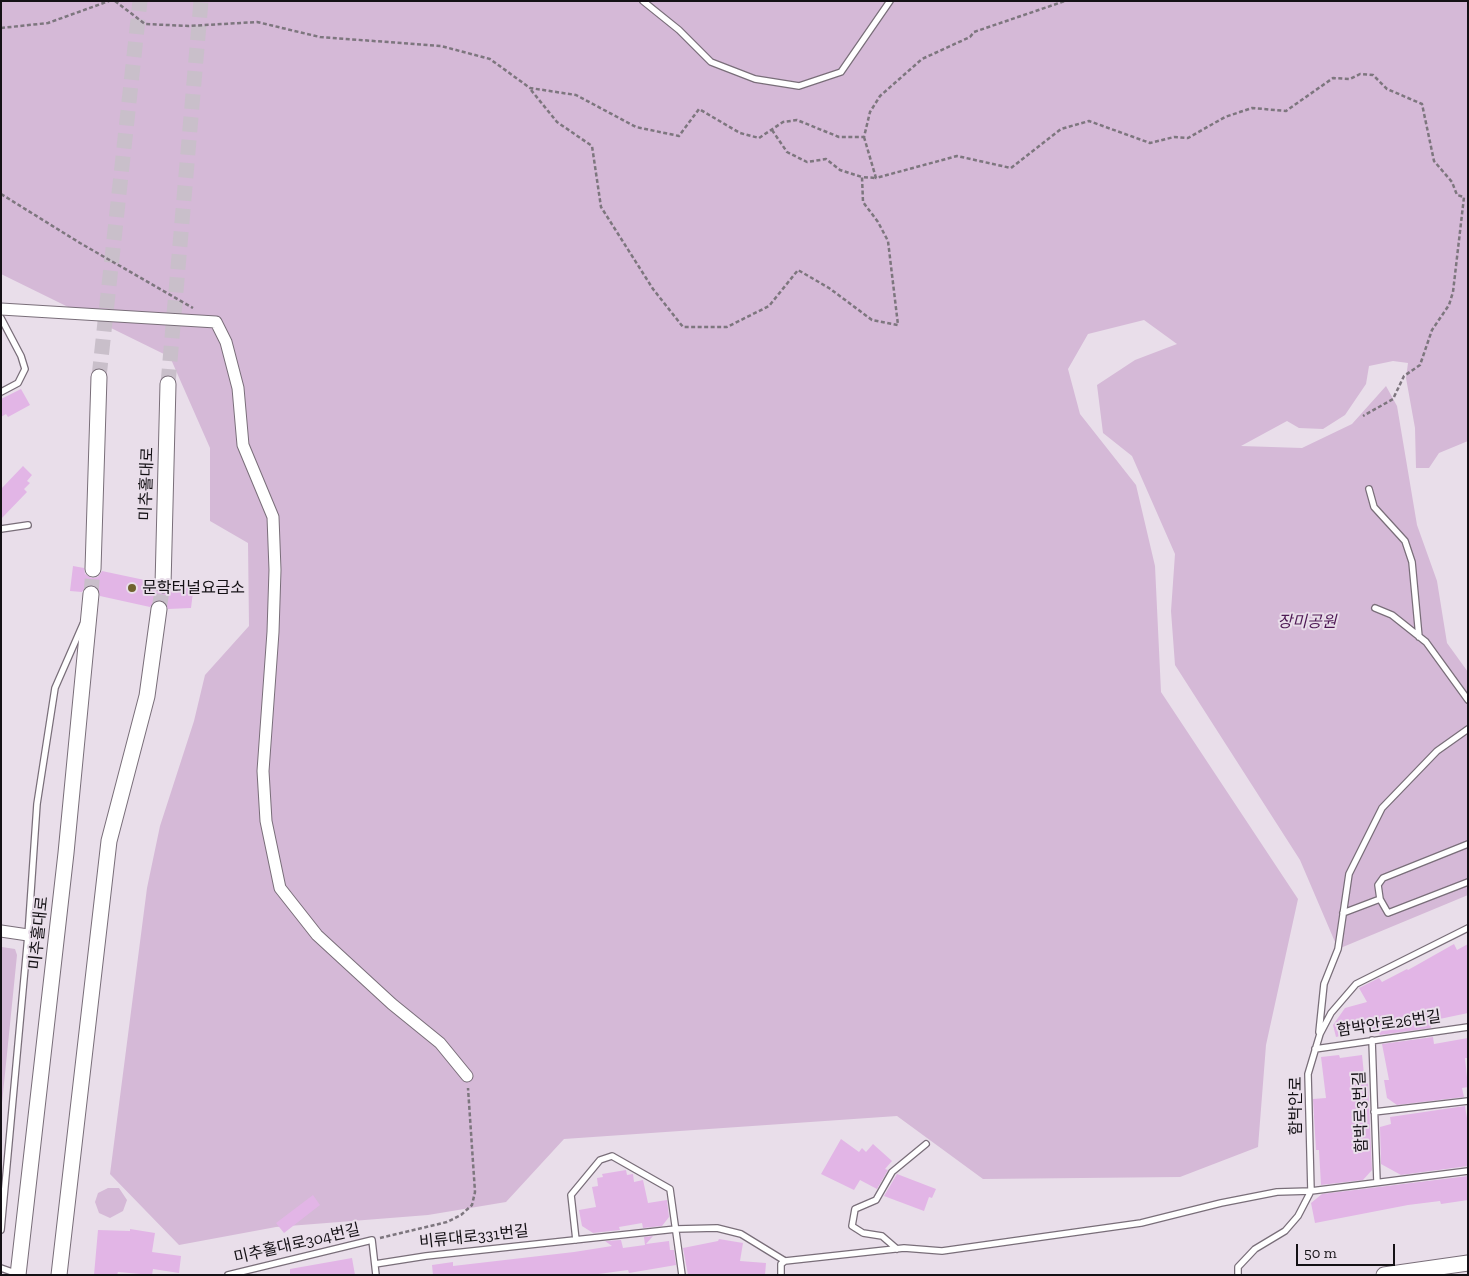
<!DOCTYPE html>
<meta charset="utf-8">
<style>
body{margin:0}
#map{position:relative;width:1469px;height:1276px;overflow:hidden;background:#e9deea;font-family:"Zilla Slab",serif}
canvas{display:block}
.frame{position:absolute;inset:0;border:2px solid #141115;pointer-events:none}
.scale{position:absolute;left:1296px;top:1244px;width:99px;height:22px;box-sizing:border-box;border:2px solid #141115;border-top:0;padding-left:6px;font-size:15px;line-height:18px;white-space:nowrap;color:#141115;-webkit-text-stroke:4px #e9deea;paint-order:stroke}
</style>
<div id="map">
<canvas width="1469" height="1276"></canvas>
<div class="frame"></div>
<div class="scale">50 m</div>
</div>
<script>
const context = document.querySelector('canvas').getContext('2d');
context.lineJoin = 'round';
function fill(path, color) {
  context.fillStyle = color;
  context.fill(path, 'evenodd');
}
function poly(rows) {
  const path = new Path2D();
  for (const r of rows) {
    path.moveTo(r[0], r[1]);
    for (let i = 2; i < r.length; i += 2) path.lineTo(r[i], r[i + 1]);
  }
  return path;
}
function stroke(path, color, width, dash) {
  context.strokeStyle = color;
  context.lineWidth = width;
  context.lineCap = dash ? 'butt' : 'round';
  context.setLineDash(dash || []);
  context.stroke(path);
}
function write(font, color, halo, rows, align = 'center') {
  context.font = font + ' "Zilla Slab","Noto Sans KR",serif';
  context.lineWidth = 4;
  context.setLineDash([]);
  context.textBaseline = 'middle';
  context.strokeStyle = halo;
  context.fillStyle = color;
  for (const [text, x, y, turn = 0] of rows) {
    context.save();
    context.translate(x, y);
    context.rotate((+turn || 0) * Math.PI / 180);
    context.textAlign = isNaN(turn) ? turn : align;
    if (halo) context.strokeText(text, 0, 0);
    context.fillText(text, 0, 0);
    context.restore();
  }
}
fill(poly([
 [1,1,1468,1,1468,441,1439,453,1429,468,1416,468,1415,428,1406,378,1408,363,1393,361,1369,366,1366,384,1345,415,1323,429,1299,428,1287,421,1241,446,1302,448,1352,424,1386,386,1397,406,1417,525,1437,581,1447,643,1468,672,1468,895,1338,949,1300,860,1175,665,1171,611,1175,554,1132,456,1103,433,1097,385,1135,360,1177,344,1144,320,1088,334,1068,369,1080,414,1136,485,1155,566,1161,692,1298,899,1266,1045,1258,1147,1180,1177,983,1179,897,1116,564,1139,506,1202,428,1215,276,1227,179,1245,110,1174,147,888,160,826,194,721,205,675,249,626,248,543,210,521,210,448,170,357,1,274],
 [2,947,15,949,17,955,1,1113],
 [108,1188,119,1188,127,1200,123,1211,110,1218,99,1213,95,1202,98,1193]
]), '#d5b9d7');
fill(poly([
 [21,389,30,405,8,417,6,414,1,417,1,399],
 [23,466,32,475,27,481,30,483,24,489,27,492,1,519,1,489],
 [73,566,84,568,85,574,92,578,98,577,102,571,154,582,155,590,162,594,171,590,172,584,194,584,191,608,168,609,165,602,161,600,155,601,150,607,100,596,99,590,92,585,87,586,82,592,70,591],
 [1454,944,1457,950,1468,944,1468,1013,1430,1021,1431,1028,1380,1035,1379,1033,1372,1034,1370,1025,1348,1030,1349,1034,1336,1037,1333,1025,1345,1008,1367,1002,1359,988,1379,978,1382,982,1407,969,1408,970],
 [1433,1037,1434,1044,1468,1038,1468,1058,1465,1058,1468,1087,1462,1088,1464,1097,1397,1105,1387,1098,1384,1080,1389,1080,1382,1044],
 [1339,1055,1340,1058,1362,1055,1365,1084,1368,1083,1372,1170,1363,1180,1321,1185,1319,1150,1316,1150,1313,1099,1326,1098,1321,1057],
 [1465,1106,1468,1124,1468,1166,1401,1175,1381,1164,1380,1127,1391,1124,1390,1117],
 [841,1139,859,1152,862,1148,866,1152,873,1144,892,1161,885,1169,888,1170,877,1189,860,1180,854,1190,821,1174],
 [626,1170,627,1175,633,1174,634,1182,643,1180,648,1203,667,1200,669,1217,662,1226,643,1228,642,1223,619,1227,620,1230,593,1233,582,1226,579,1210,596,1207,592,1187,598,1186,597,1178,603,1177,602,1174],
 [897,1174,936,1189,932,1198,929,1197,924,1211,884,1196],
 [1468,1176,1468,1200,1441,1204,1440,1201,1408,1205,1315,1223,1311,1203,1322,1194],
 [313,1195,320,1205,284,1233,276,1223],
 [130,1229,155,1233,152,1252,181,1256,179,1273,153,1269,152,1275,118,1272,117,1275,94,1275,98,1230,130,1231],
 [653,1236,646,1244,669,1241,670,1250,674,1250,676,1265,629,1273,628,1270,591,1275,433,1275,432,1265,453,1262,453,1266,574,1252,612,1246,605,1241,621,1240,623,1248,645,1245,644,1237],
 [719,1239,743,1243,740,1261,766,1263,765,1275,688,1275,683,1248,718,1241],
 [352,1258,355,1275,290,1275,290,1269]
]), '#e2b5e6');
stroke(poly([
 [99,377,140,1],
 [168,384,201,1],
 [91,594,93,569],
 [159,609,163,585]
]), '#c9bfca', 15, [15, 8]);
const lane = poly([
 [643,1,679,30,711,62,755,79,799,86,841,72,890,1],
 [1,318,21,356,25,369,18,383,1,392],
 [1369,489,1374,507,1405,541,1412,562,1419,637],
 [1,529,28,525],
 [1375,608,1392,615,1426,642,1468,700],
 [1468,844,1383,878,1378,885,1380,899,1388,913,1468,882],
 [1343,913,1380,899],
 [1319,1032,1324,984,1338,949,1349,874,1382,808,1437,751,1468,729],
 [1372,1040,1377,1182],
 [1315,1049,1468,1027],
 [1374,1112,1468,1101],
 [1,1230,28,935,37,804,55,688,83,624],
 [576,1240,571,1195,600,1160,612,1156,670,1189,682,1275],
 [897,1249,882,1236,863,1233,852,1226,855,1209,876,1200,892,1172,926,1144],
 [375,1264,426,1256,676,1229,717,1228,741,1234,785,1261,904,1248,942,1251,1141,1223,1221,1203,1277,1192,1311,1191,1468,1171],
 [1,1268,18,1274],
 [228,1275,372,1240,376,1275],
 [781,1275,781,1264,785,1261],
 [1238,1275,1238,1267,1255,1249,1285,1231,1298,1216,1311,1191,1308,1074,1320,1034,1331,1013,1356,984,1468,928]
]);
const street = poly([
 [1,309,216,322,226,342,238,388,243,445,273,517,275,570,273,632,263,771,266,821,280,888,317,935,392,1004,440,1043,467,1076],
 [1,931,28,935]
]);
const secondary = poly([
 [93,569,99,377],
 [163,585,168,384],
 [18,1275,66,853,91,594],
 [59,1275,109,841,147,696,159,609],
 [1384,1275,1468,1263]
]);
stroke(lane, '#796e79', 8);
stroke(street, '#796e79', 13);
stroke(secondary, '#796e79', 17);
stroke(poly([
 [115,1,145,24,189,26,257,22,320,37,441,46,490,59,530,88,576,95,636,127,679,136,699,109,740,133,759,138,783,122,797,120,839,137,864,137,870,112,880,96,922,59,970,37,974,32,1065,1],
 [1,28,48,23,109,1],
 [531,90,557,122,592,146,601,207,653,289,683,327,727,327,769,306,798,270,829,288,872,320,898,325,888,241,878,222,863,202,862,177,876,178],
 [772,130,787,152,807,162,826,159,840,170,862,177],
 [864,137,876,178,957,156,1011,168,1061,129,1089,121,1150,143,1174,137,1188,138,1225,117,1252,108,1286,111,1333,78,1350,79,1360,74,1373,75,1387,89,1422,104,1434,161,1452,182,1457,195,1464,197,1453,292,1449,305,1432,330,1420,365,1404,376,1393,399,1363,416],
 [1,194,80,243,193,308],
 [380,1238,447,1222,461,1215,472,1205,475,1192,468,1088]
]), '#7d767e', 2.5, [4, 2.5]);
stroke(lane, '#fff', 5.5);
stroke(street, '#fff', 11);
stroke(secondary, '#fff', 15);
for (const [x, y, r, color] of [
 [132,588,5,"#6f622f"]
]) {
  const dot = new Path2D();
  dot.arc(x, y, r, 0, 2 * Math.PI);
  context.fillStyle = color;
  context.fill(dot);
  stroke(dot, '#e9deea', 2);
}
write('16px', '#141115', '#e9deea', [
 ["미추홀대로",147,484,-88],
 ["미추홀대로",39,933,-84],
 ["함박안로26번길",1389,1024,-8],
 ["함박안로",1296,1106,-90],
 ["함박로3번길",1361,1112,-92],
 ["비류대로331번길",474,1237,-6],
 ["미추홀대로304번길",297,1244,-13]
]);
write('16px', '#141115', '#e9deea', [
 ["문학터널요금소",142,588]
], 'left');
write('italic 16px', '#4e1954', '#e9deea', [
 ["장미공원",1307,622]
]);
</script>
